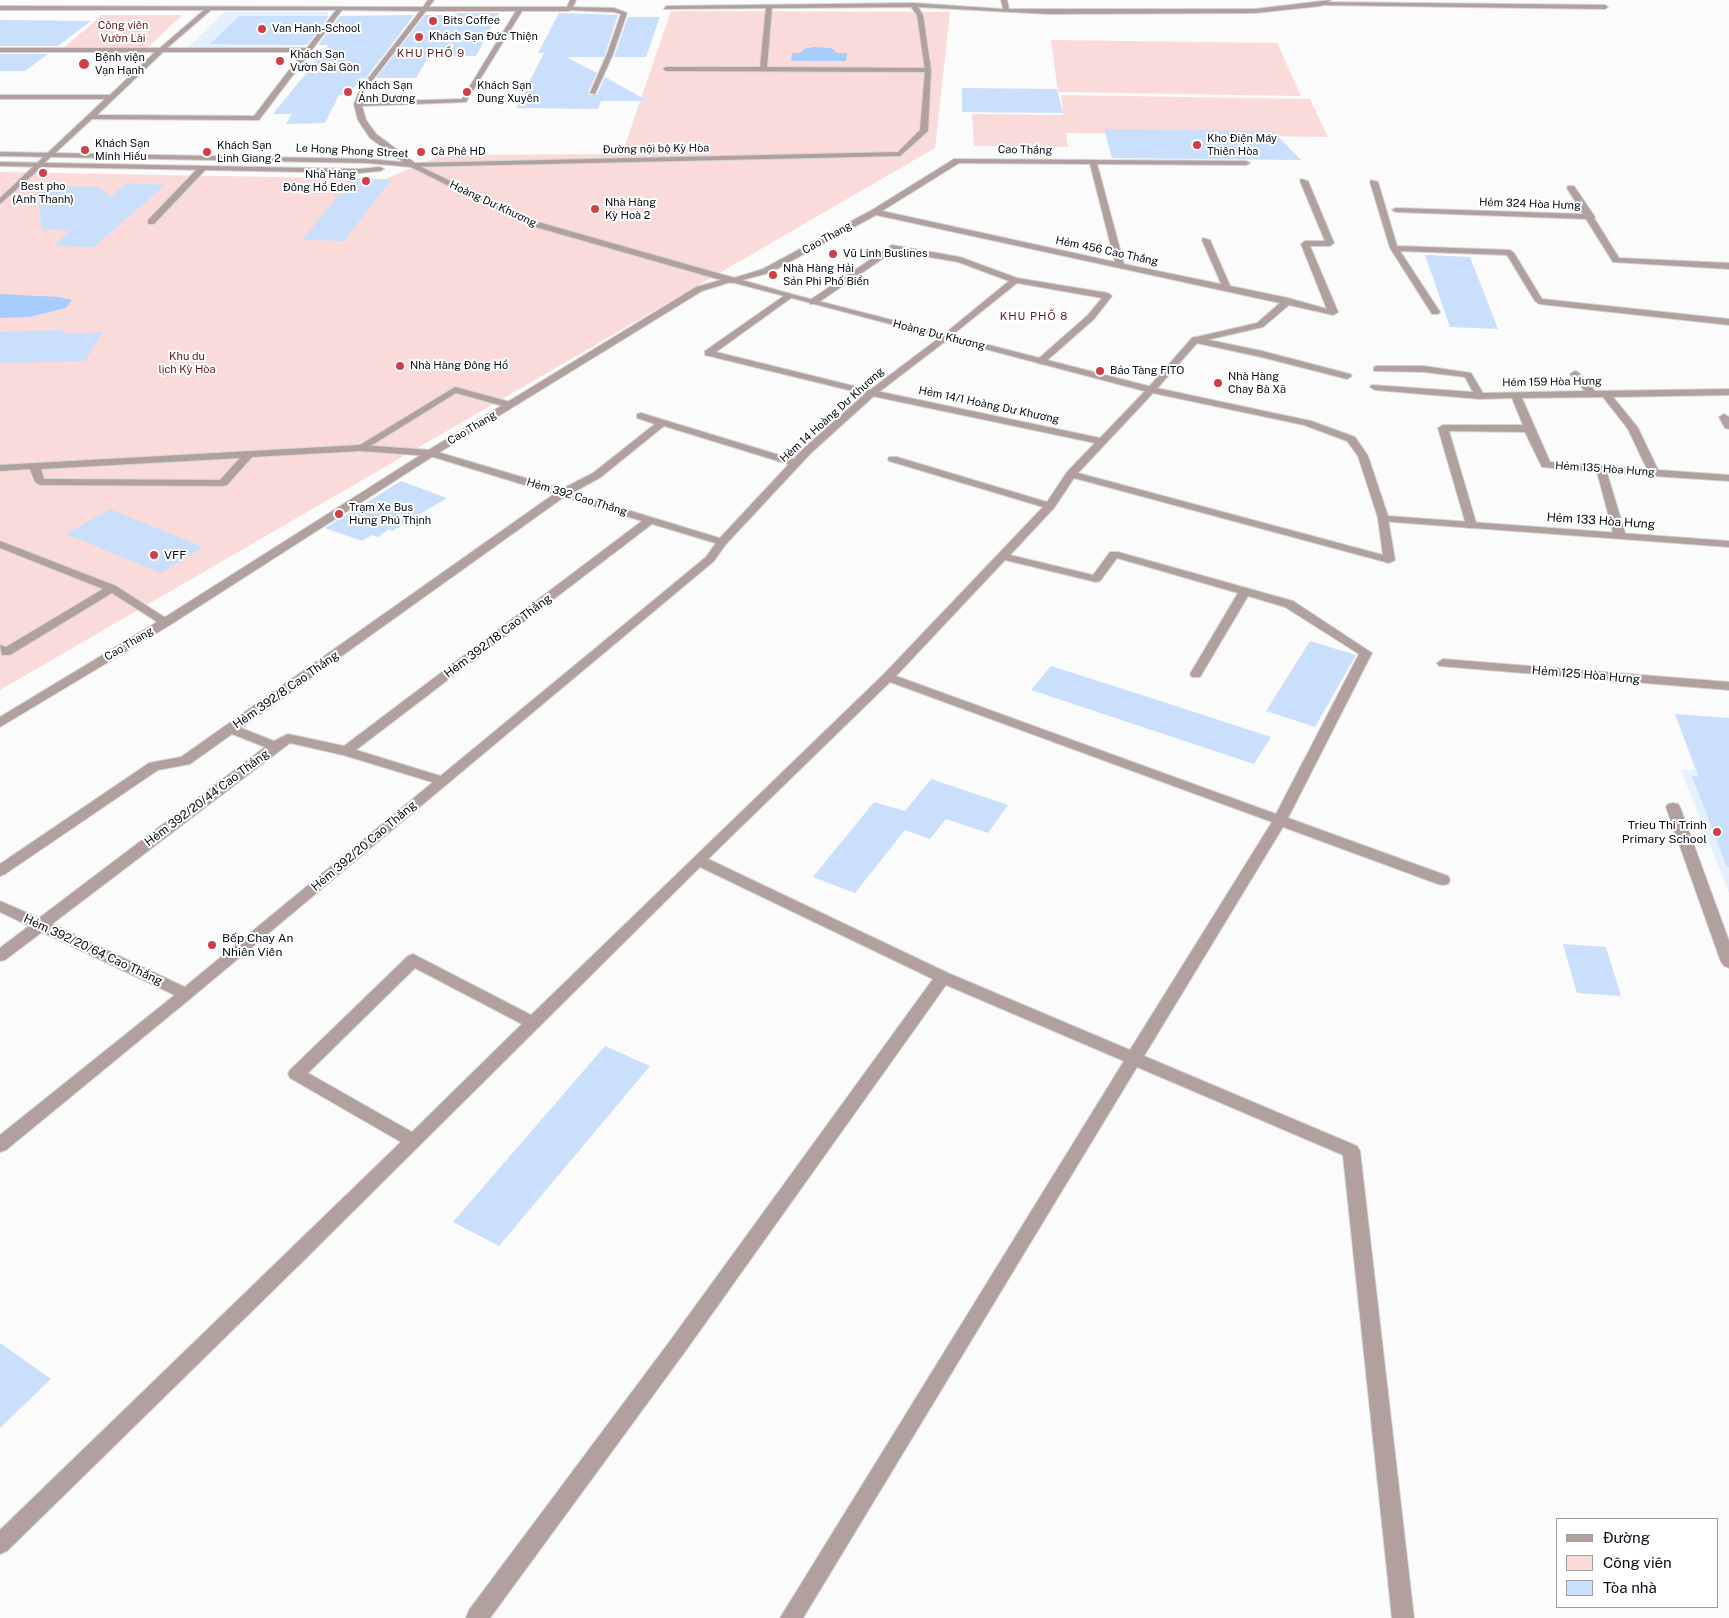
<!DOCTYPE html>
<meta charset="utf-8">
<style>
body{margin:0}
#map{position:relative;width:1729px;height:1618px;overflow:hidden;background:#fbfbfb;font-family:"Public Sans",sans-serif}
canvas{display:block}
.legend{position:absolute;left:1556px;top:1518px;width:162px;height:90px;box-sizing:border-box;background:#fff;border:1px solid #9b9ea2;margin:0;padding:6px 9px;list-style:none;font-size:15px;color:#060c16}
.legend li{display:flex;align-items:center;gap:10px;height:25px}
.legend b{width:25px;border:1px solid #9b9ea2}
</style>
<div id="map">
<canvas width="1729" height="1618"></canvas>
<ul class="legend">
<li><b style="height:6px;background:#b1a09e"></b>Đường</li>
<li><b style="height:14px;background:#fadbd9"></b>Công viên</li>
<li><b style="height:14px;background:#c9dffc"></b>Tòa nhà</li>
</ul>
</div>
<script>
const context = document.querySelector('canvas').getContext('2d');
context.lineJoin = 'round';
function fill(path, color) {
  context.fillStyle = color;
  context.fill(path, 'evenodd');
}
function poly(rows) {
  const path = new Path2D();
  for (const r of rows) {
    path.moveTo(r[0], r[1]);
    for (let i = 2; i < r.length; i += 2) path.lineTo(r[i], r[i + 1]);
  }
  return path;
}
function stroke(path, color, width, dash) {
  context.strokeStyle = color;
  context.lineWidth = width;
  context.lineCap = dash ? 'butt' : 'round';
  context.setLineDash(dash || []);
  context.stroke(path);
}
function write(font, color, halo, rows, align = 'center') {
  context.font = font + ' "Public Sans",sans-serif';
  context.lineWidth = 4;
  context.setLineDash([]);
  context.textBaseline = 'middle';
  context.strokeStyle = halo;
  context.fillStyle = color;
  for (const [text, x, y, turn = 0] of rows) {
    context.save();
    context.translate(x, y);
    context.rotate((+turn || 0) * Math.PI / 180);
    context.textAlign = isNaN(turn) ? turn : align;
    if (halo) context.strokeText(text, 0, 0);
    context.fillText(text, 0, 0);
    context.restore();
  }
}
fill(poly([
 [225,12,329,12,305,46,188,47],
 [1675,714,1729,718,1729,893,1681,770,1695,770]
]), '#e5f0ff');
fill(poly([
 [671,11,950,12,935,148,0,690,0,172,385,179,442,155,622,154],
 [102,15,182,15,146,49,62,49],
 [1051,40,1277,43,1301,96,1058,92],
 [1061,95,1310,99,1328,137,1066,133,1068,147,974,146,972,114,1063,115]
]), '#fadbd9');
fill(poly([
 [813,47,831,48,837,53,847,53,846,61,791,61,792,53,800,53,804,49],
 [0,294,59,297,72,300,66,308,30,317,0,318]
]), '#a7ccfe');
fill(poly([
 [456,13,499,13,476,56,429,56,416,78,376,78,425,15,454,15],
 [559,13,618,15,604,57,566,57,597,73,588,92,590,95,597,95,605,77,648,101,601,101,598,109,516,108,544,53,538,53],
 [414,15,366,78,361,78,349,95,339,95,325,123,286,124,292,114,273,114,329,45,318,45,340,16],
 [239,16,329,16,307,45,210,44],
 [628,17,660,17,646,57,614,57],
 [0,20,91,21,58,46,0,46],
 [0,54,48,54,25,71,0,71],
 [962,88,1057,89,1063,113,962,112],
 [1104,129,1273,131,1301,160,1112,158],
 [352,179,391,180,344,241,302,240],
 [127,183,165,185,94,247,53,246,70,231,42,229,36,186,99,187,110,197],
 [1425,255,1470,257,1498,329,1450,327],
 [65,330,63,334,103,332,85,361,0,363,0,332],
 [401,481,447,498,392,531,389,529,378,537,372,535,362,541,325,528],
 [110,509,203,547,161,573,66,534],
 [1310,641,1356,655,1315,727,1266,711],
 [1051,666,1148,697,1271,737,1254,764,1031,690],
 [1675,714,1729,718,1729,867,1727,867,1692,776,1699,777],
 [931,779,1008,805,988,833,946,819,930,839,905,830,855,893,813,877,874,802,905,811],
 [1563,944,1606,947,1621,996,1577,993],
 [605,1046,650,1066,499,1246,453,1222],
 [0,1343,51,1379,0,1428]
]), '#c9dffc');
const service = poly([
 [1321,2,1605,5,1608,7,1605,9,1319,5,1321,2],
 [769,5,772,7,767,67,928,68,931,70,928,72,666,71,663,69,666,67,760,67,766,7,769,5],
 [569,7,614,8,627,13,613,54,595,94,590,93,607,54,621,14,614,12,567,10,569,7],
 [1090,160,1246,161,1250,163,1246,165,1093,164,1089,162,1090,160],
 [38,162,45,164,0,204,0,198,38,162],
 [200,166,207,168,154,224,148,224,148,220,200,166],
 [1301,179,1308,181,1334,243,1330,246,1310,246,1338,312,1333,315,1328,312,1301,244,1305,241,1325,241,1300,181,1301,179],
 [1371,180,1378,182,1397,246,1510,250,1514,253,1542,299,1729,319,1729,325,1539,304,1535,301,1507,255,1400,251,1440,312,1438,314,1432,314,1390,248,1370,182,1371,180],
 [1568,186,1574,186,1595,217,1594,218,1619,258,1729,263,1729,269,1613,262,1586,219,1396,212,1392,210,1396,208,1583,214,1567,188,1568,186],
 [1203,238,1210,240,1231,288,1230,290,1227,291,1223,288,1202,240,1203,238],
 [892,245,960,257,1017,278,1108,293,1112,296,1094,319,1044,363,1041,364,1038,363,1038,359,1088,315,1102,298,1017,283,946,340,943,339,943,335,1009,281,958,262,894,251,816,304,810,304,810,300,892,245],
 [1195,337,1262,351,1350,374,1352,376,1347,379,1261,357,1192,342,1192,338,1195,337],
 [1377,366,1424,366,1471,373,1483,393,1585,391,1570,374,1575,371,1578,372,1595,391,1729,389,1729,395,1613,397,1638,428,1658,470,1729,475,1729,481,1607,473,1626,536,1620,539,1614,536,1597,472,1542,467,1525,432,1449,431,1477,526,1475,528,1467,528,1438,428,1443,425,1523,425,1512,398,1480,399,1375,390,1370,387,1372,385,1473,392,1465,377,1424,372,1374,371,1374,367,1377,366],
 [1603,397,1628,429,1647,469,1550,462,1522,398,1603,397],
 [1151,387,1156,390,1154,392,1078,473,1383,555,1378,519,1383,516,1388,519,1395,560,1389,563,1074,478,1054,508,1010,555,1093,575,1110,552,1118,552,1293,601,1372,653,1288,818,1448,876,1450,880,1448,884,1443,885,1438,884,1283,827,1144,1056,1357,1146,1360,1151,1414,1618,1392,1618,1343,1155,1137,1067,803,1618,780,1618,1124,1061,946,985,684,1353,490,1618,466,1618,469,1610,670,1341,933,979,700,867,298,1266,7,1551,0,1554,0,1530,401,1142,290,1078,288,1074,290,1070,408,956,413,954,531,1015,884,674,1043,507,889,461,888,459,889,457,897,457,1047,502,1067,472,1095,443,872,396,867,393,869,391,872,390,1100,438,1148,388,1151,387],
 [1117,558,1238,593,1190,674,1192,677,1200,677,1248,596,1285,607,1359,654,1276,814,896,676,1005,560,1096,582,1100,581,1117,558],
 [890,682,1272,822,1130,1050,948,973,708,859,890,682],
 [415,968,522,1024,412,1132,308,1073,415,968],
 [641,413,799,461,800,463,795,466,791,465,664,426,601,477,572,493,726,540,728,542,722,545,652,524,356,750,447,778,449,781,447,784,442,785,343,755,290,743,52,924,191,990,194,994,191,998,186,1000,181,998,42,932,5,960,0,961,0,948,29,926,0,912,0,901,39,918,265,747,232,734,190,764,158,770,5,874,0,876,0,864,149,763,181,757,554,494,430,456,360,451,252,457,227,485,223,486,40,485,35,482,30,469,0,471,0,465,360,445,431,450,562,489,593,473,655,424,637,418,637,414,641,413],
 [240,458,220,480,44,479,41,469,240,458],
 [564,497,642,521,344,746,288,734,274,741,241,728,564,497],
 [0,541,116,586,172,622,166,626,162,625,112,593,10,655,2,655,0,645,6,647,103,589,0,548,0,541]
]);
const minor = poly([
 [428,0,434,0,429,7,567,7,570,0,576,0,572,9,569,11,522,11,466,102,362,106,366,120,376,134,415,163,898,152,920,130,925,70,917,15,911,7,664,9,666,6,913,3,1003,9,1001,0,1007,0,1009,9,1255,9,1331,0,1321,6,1255,13,1048,14,918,7,923,15,931,70,928,131,900,156,410,167,370,138,358,120,354,104,360,89,420,11,342,10,259,120,92,119,41,166,38,166,38,162,105,99,0,99,0,95,110,95,155,52,0,52,0,48,160,48,204,10,0,10,0,6,423,7,428,0],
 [211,10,336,10,307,48,167,48,211,10],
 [426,11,516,11,462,99,362,102,365,90,426,11],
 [163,52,303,52,254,116,97,115,163,52],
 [954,159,1096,160,1124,264,1288,298,1338,312,1333,315,1289,305,1263,327,1198,342,1154,392,1151,393,1146,390,1148,388,1192,338,1257,323,1280,303,876,215,769,273,731,283,727,280,763,269,872,210,954,159],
 [959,163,1090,164,1115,262,882,211,959,163],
 [788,293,791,294,791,298,716,352,870,390,943,335,946,334,951,337,875,395,811,453,726,544,714,561,191,998,6,1150,0,1152,0,1135,181,990,706,557,718,540,803,449,865,394,705,355,705,351,788,293],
 [455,387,514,403,515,405,510,408,456,393,364,450,356,450,355,448,455,387],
 [1724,414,1729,417,1729,429,1725,428,1719,417,1724,414],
 [1443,659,1729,682,1729,690,1439,666,1437,663,1443,659],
 [1673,803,1678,804,1680,807,1729,941,1729,968,1724,966,1721,962,1666,807,1668,804,1673,803]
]);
const tertiary = poly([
 [0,152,368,159,413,163,531,220,791,294,1152,387,1311,421,1355,437,1368,456,1388,516,1729,541,1729,547,1379,521,1358,456,1347,441,1304,425,1148,392,731,282,702,291,435,455,170,625,0,727,0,717,162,619,427,451,696,287,721,280,525,224,411,167,368,163,0,156,0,152],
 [0,162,359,169,380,167,384,169,380,171,359,173,0,166,0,162]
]);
stroke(service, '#d4d5d6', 2);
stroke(minor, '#d4d5d6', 2);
stroke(tertiary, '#d4d5d6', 2);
fill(service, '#b1a09e');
fill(minor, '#b1a09e');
fill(tertiary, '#b1a09e');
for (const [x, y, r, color] of [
 [433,21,5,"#cf4046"],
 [262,29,5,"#cf4046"],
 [419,37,5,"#cf4046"],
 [280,61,5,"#cf4046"],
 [84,64,6,"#cf4046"],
 [348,92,5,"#cf4046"],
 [467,92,5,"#cf4046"],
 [1197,145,5,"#cf4046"],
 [85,150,5,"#cf4046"],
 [207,152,5,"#cf4046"],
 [421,152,5,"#cf4046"],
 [43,173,5,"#cf4046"],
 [366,181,5,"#cf4046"],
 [595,209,5,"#cf4046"],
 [833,254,5,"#cf4046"],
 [773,275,5,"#cf4046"],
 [400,366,5,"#cf4046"],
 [1100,371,5,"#cf4046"],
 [1218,383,5,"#cf4046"],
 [339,514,5,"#cf4046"],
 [154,555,5,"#cf4046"],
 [1717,832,5,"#cf4046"],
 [212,945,5,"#cf4046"]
]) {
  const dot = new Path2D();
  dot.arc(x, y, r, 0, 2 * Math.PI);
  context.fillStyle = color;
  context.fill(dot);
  stroke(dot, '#fff', 2);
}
write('11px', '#060c16', '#fff', [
 ["Bits Coffee",443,21],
 ["Van Hanh-School",272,29],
 ["Khách Sạn Đức Thiện",429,37],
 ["Khách Sạn",290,55],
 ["Vườn Sài Gòn",290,68],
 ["Bệnh viện",95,58],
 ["Vạn Hạnh",95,71],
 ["Khách Sạn",358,86],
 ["Ánh Dương",358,99],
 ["Khách Sạn",477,86],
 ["Dung Xuyên",477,99],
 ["Kho Điện Máy",1207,139],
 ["Thiên Hòa",1207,152],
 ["Khách Sạn",95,144],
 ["Minh Hiếu",95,157],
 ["Khách Sạn",217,146],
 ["Linh Giang 2",217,159],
 ["Cà Phê HD",431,152],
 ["Nhà Hàng",356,175,"right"],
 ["Đông Hồ Eden",356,188,"right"],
 ["Best pho",43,187,"center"],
 ["(Anh Thanh)",43,200,"center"],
 ["Nhà Hàng",605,203],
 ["Kỳ Hoà 2",605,216],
 ["Vũ Linh Buslines",843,254],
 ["Nhà Hàng Hải",783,269],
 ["Sản Phi Phố Biển",783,282],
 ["Nhà Hàng Đông Hồ",410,366],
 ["Bảo Tàng FITO",1110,371],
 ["Nhà Hàng",1228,377],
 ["Chay Bà Xã",1228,390],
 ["Trạm Xe Bus",349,508],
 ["Hưng Phú Thịnh",349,521]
], 'left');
write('11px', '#65171b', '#fff', [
 ["Công viên",123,26],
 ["Vườn Lài",123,39],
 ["Khu du",187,357],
 ["lịch Kỳ Hòa",187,370]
]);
context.letterSpacing = '1px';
write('11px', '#601b1d', '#fff', [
 ["KHU PHỐ 9",431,54],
 ["KHU PHỐ 8",1034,317]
]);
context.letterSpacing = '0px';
write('11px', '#060c16', '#fff', [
 ["Đường nội bộ Kỳ Hòa",656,149,-1],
 ["Cao Thắng",1025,150,1],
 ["Le Hong Phong Street",352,151,3],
 ["Hoàng Dư Khương",493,204,25],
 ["Hẻm 324 Hòa Hưng",1530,204,2],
 ["Cao Thang",827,238,-29],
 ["Hẻm 456 Cao Thắng",1107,251,12],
 ["Hoàng Dư Khương",939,335,14],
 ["Hẻm 159 Hòa Hưng",1552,382,-1],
 ["Hẻm 14/1 Hoàng Dư Khương",989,405,12],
 ["Hẻm 14 Hoàng Dư Khương",832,415,-42],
 ["Cao Thang",472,428,-31],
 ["Hẻm 135 Hòa Hưng",1605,469,4],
 ["Hẻm 392 Cao Thắng",577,497,17],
 ["Cao Thang",129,644,-31]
]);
write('12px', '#060c16', '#fff', [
 ["Hẻm 133 Hòa Hưng",1601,521,4],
 ["Hẻm 392/18 Cao Thắng",498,636,-37],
 ["Hẻm 125 Hòa Hưng",1586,675,5],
 ["Hẻm 392/8 Cao Thắng",286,690,-35],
 ["Hẻm 392/20/44 Cao Thắng",207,798,-37],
 ["Hẻm 392/20 Cao Thắng",364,846,-40],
 ["Hẻm 392/20/64 Cao Thắng",93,950,25]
]);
write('12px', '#060c16', '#fff', [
 ["VFF",164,555],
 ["Trieu Thi Trinh",1707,825,"right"],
 ["Primary School",1707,839,"right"],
 ["Bếp Chay An",222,938],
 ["Nhiên Viên",222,952]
], 'left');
</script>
